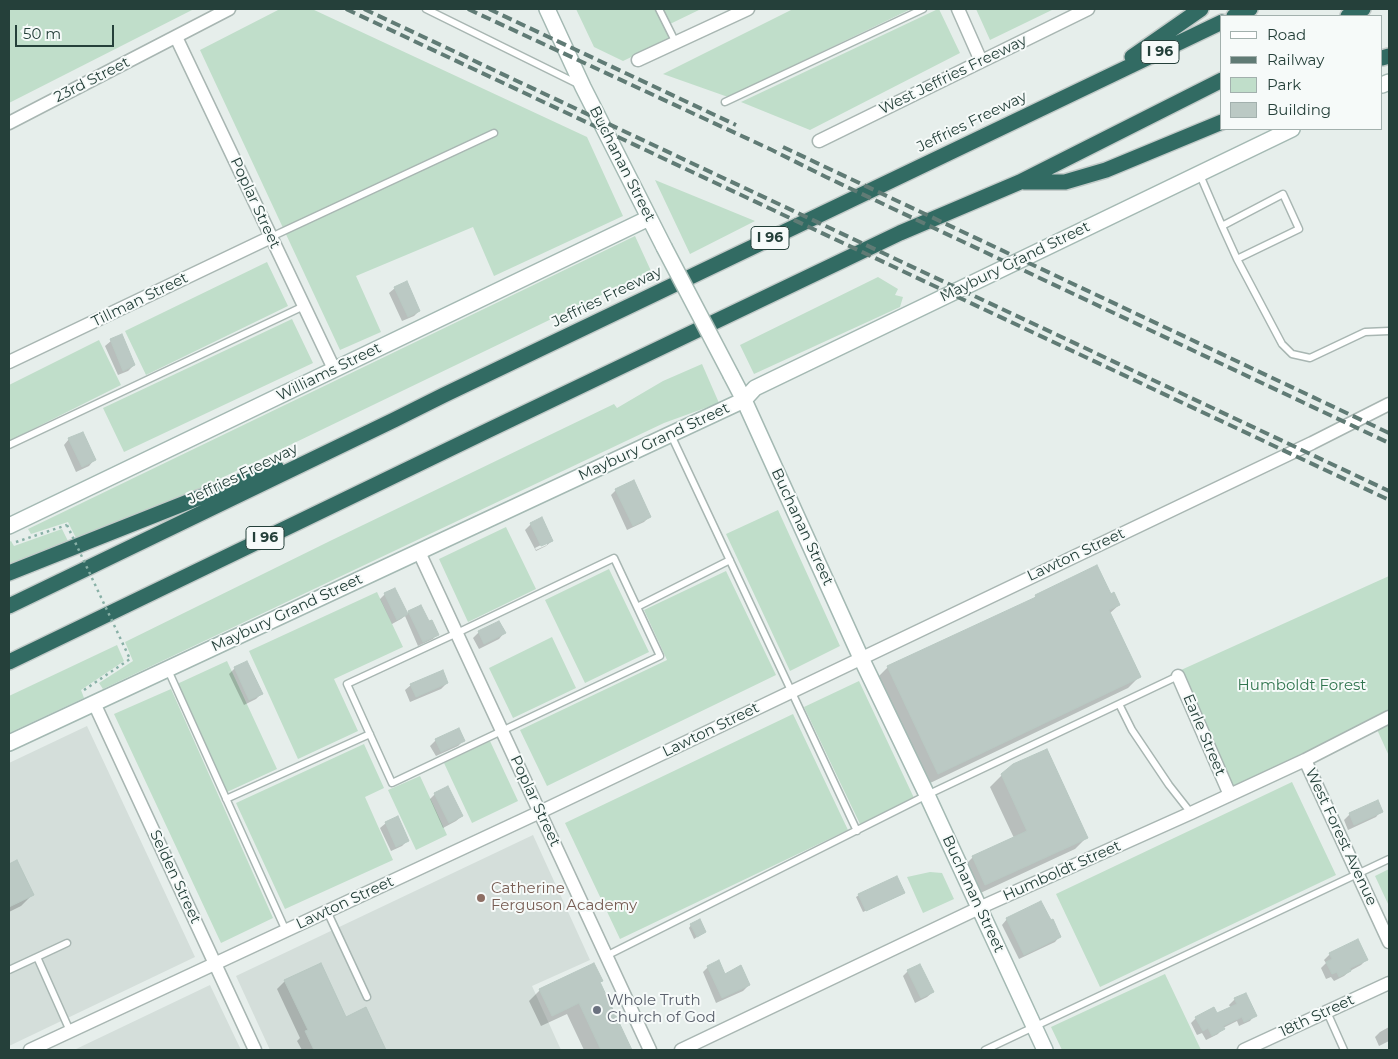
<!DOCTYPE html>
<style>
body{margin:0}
#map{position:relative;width:1398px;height:1059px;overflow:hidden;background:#e6eeeb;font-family:Montserrat,sans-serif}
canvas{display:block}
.frame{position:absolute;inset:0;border:10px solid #25403a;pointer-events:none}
.legend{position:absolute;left:1220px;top:15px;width:162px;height:115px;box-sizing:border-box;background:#f6faf9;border:1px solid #a2b0ad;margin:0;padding:6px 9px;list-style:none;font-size:15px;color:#25403a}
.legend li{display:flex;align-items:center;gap:10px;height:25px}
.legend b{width:25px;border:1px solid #a2b0ad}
.scale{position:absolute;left:15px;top:25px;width:99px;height:22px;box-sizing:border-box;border:2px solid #25403a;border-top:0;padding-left:6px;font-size:15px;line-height:18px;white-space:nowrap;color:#25403a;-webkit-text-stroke:4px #f6faf9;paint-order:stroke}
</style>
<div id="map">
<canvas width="1398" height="1059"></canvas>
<div class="frame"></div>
<ul class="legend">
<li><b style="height:6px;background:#fff"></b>Road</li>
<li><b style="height:6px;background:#607b75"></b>Railway</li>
<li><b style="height:14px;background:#c0deca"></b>Park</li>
<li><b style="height:14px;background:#bbc9c4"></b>Building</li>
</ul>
<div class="scale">50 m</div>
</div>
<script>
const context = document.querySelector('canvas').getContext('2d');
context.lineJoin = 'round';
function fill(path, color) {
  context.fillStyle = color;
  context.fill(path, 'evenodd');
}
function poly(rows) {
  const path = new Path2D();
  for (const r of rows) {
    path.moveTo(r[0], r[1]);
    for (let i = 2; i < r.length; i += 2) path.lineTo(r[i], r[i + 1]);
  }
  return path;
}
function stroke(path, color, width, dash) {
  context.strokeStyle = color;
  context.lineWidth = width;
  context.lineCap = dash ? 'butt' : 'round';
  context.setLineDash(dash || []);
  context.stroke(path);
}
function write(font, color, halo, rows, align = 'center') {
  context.font = font + ' Montserrat,sans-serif';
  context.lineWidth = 4;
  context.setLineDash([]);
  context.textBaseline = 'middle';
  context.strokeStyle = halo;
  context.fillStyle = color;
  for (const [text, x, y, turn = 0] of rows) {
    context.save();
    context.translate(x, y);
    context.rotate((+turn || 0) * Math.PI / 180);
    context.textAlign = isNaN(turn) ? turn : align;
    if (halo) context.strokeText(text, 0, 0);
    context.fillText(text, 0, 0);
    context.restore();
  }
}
fill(poly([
 [87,726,195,957,9,1046,9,763],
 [533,835,590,960,532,986,561,1050,270,1050,236,976],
 [210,985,241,1050,74,1050]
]), '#d4deda');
fill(poly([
 [9,9,194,9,9,103],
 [280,9,312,9,587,137,623,216,494,276,473,227,356,276,381,332,340,350,200,50],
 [576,9,656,9,671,38,623,61,594,47],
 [663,9,701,9,670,24],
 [793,9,911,9,728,97,663,74],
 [938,9,939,9,960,53,810,130,741,102],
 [976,9,1054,9,990,40],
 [655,180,755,221,690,254],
 [635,236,651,271,207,485,134,518,77,540,68,522,31,534,28,529],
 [267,262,288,306,146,375,125,331],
 [878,277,898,289,895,295,903,297,900,307,754,374,740,345],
 [292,319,313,363,124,452,103,408],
 [99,340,121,385,9,441,9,385],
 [702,364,719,403,664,423,103,689,99,683,133,661,125,642,332,540,614,404,617,408,663,381],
 [778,510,840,646,790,671,726,534],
 [506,527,536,589,468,622,439,559],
 [62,529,69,543,9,567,9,542,11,541,14,546],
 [609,569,649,652,585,683,545,600],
 [726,571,776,675,547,786,520,730,667,660,644,610],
 [1389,576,1389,756,1375,725,1234,788,1181,670],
 [377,592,403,647,334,679,358,731,298,759,249,651],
 [552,637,576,688,513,718,489,668],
 [117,645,124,661,81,690,84,698,9,733,9,696],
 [227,661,277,769,227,792,177,684],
 [859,681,914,798,860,824,804,707],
 [171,689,273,918,221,943,114,714],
 [793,714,848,830,620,939,565,823],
 [490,741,518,801,472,823,444,763],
 [364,744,384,788,365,797,393,860,285,909,236,803],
 [420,776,447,835,416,850,388,790],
 [1292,782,1336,875,1100,987,1056,894],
 [1389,869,1389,906,1375,876],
 [930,872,942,873,954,899,923,913,907,877],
 [1165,974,1201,1050,1062,1050,1051,1027]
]), '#c0deca');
fill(poly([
 [395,288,419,311,414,316,402,321,389,293],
 [121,336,134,365,128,371,118,375,105,346,111,341],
 [69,439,94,460,89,466,76,472,64,445],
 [616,490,649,517,644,522,627,530,611,495],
 [531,524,552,541,546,546,536,551,525,530],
 [547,542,547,545,536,550,535,548],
 [385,594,407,614,409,612,437,634,433,639,418,646,405,616,401,619,392,624,380,599],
 [1111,595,1119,605,1109,614,1140,676,1128,688,926,785,876,679,888,667,1033,599,1036,596],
 [479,632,504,633,499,639,479,649,473,638],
 [235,668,261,694,256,699,244,705,229,674],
 [447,683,441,689,410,702,405,690,411,685],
 [436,740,464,740,458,746,436,756,430,746],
 [1002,775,1086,838,1075,849,974,896,961,869,973,857,1014,838,990,787],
 [435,794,462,816,456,821,443,828,430,799],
 [1377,802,1381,811,1376,817,1348,830,1344,820,1350,814],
 [386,823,408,840,402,846,391,851,380,828],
 [17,861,32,895,21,906,9,912,9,865],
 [904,893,901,895,863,912,856,897,859,895],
 [1007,919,1060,936,1055,942,1019,959,1002,925],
 [691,925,705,932,694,939,689,928],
 [1330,954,1366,960,1361,965,1350,971,1344,976,1334,981,1331,977,1326,979,1321,968,1326,963,1324,960],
 [708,967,724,976,749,985,743,991,716,1003,703,972],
 [908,971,933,992,927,997,915,1003,903,976],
 [285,981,345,1018,365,1009,384,1050,302,1050,297,1041,300,1038,277,989],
 [599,983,631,1050,584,1050,567,1014,541,1026,529,1001,540,990],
 [1235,999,1255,1015,1250,1021,1239,1026,1237,1021,1223,1028,1218,1034,1206,1040,1202,1033,1197,1035,1191,1023,1196,1018,1216,1015,1231,1008,1229,1005],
 [1389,1027,1389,1041,1379,1046,1375,1037,1380,1032]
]), '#0003');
const building = poly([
 [407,281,420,311,408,317,394,287,407,281],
 [122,334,135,365,123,371,110,339,122,334],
 [83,432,96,460,82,467,68,438,83,432],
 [634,480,651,517,633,526,615,489,634,480],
 [542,517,553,541,541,546,530,523,542,517],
 [1097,565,1111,594,1114,592,1120,605,1109,610,1141,677,938,774,887,666,1036,597,1035,595,1097,565],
 [395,588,408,614,397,620,384,593,395,588],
 [421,605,429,621,432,620,439,635,423,642,408,611,421,605],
 [499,621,506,633,484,644,478,631,499,621],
 [247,661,263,694,249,700,234,667,247,661],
 [443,670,448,683,416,697,410,684,443,670],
 [459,728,465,741,441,752,435,739,459,728],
 [1047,749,1088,838,985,885,972,856,1027,831,1001,774,1013,764,1047,749],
 [448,786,463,816,449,823,434,793,448,786],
 [1378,800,1383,812,1354,825,1349,813,1378,800],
 [398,816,409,841,396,847,385,822,398,816],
 [17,860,34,895,9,907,9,864,17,860],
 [897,876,905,893,866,911,858,894,897,876],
 [1041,901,1051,920,1053,919,1061,937,1024,955,1006,918,1041,901],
 [700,919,706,932,697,937,690,924,700,919],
 [1358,939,1368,960,1350,968,1351,971,1339,977,1337,972,1332,974,1326,962,1332,959,1329,953,1358,939],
 [719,960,725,974,741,965,750,985,722,998,707,966,719,960],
 [321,963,346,1017,366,1007,386,1050,314,1050,305,1031,308,1030,284,980,321,963],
 [594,963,603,981,600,982,632,1050,601,1050,579,1003,552,1016,539,989,594,963],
 [920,964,934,992,921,998,907,970,920,964],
 [1246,993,1257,1016,1244,1022,1242,1017,1223,1026,1225,1029,1212,1036,1208,1028,1203,1031,1195,1017,1214,1007,1217,1013,1237,1004,1234,998,1246,993]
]);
fill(building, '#bbc9c4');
stroke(building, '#b8c8c2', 1);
const lane = poly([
 [426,9,580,85],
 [659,9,676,43],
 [725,102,923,9],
 [1200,175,1222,226,1283,194,1299,229,1237,259,1282,344,1292,354,1310,358,1365,332,1389,331],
 [1222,226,1237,259],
 [271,237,494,133],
 [671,435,857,831],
 [9,445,304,306],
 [614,558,660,656,392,783,347,684,457,633,614,558],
 [637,607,730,560],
 [168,670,286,931],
 [1119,704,1132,730,1169,785,1191,813],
 [226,799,370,734],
 [327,911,367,997],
 [67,943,37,957,70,1031],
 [606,956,927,795,1178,676],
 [9,970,37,957],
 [1327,1012,1344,1050],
 [985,1050,1389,859]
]);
const street = poly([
 [958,9,981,61],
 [176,37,334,369],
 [638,60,748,9],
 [9,123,229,9],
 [819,141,1088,9],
 [9,362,271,237],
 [419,552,650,1050],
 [1178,676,1230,795],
 [94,703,255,1050],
 [1305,760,1389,942],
 [30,1050,540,812,1312,443,1389,404],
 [681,1050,979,908,1191,813,1305,760,1389,717],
 [1244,1050,1389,983]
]);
const secondary = poly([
 [547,9,583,87,664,247],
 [1382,85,1389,82],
 [731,375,744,400,861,658,927,795,1045,1050],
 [9,526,649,218],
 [9,743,744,400,755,388,1292,129]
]);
const highway = poly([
 [1234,16,1250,9],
 [1348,16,1363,9],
 [1132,57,1201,9],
 [1382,58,1389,56],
 [1024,182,1065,182,1106,170,1222,122],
 [9,573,276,467],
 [9,606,394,420,444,395,1222,22],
 [9,662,491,429,900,233,1020,182,1222,80]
]);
stroke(lane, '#a8b6b2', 9);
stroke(street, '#a8b6b2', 15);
stroke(secondary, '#a4b9b3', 18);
stroke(highway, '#c2cac8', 18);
stroke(poly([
 [16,542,67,525],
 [84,690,130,659]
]), '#88b0a6', 2.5, [2.5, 4]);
stroke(lane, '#fff', 6);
stroke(street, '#fff', 12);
stroke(secondary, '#fff', 15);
stroke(highway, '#326b63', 15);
stroke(poly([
 [346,9,1389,500],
 [364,9,1389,491],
 [468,9,772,150,826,177,1389,443],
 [489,9,736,125],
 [783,147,1389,433]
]), '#607b75', 4, [10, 5]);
const secondaryBridge = poly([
 [664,247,731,375]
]);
stroke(secondaryBridge, '#a4b9b3', 18, []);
stroke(poly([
 [67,525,130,659]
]), '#88b0a6', 2.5, [2.5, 4]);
stroke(secondaryBridge, '#fff', 15);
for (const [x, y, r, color] of [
 [481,898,5,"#8d6e63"],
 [597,1010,5,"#6b7280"]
]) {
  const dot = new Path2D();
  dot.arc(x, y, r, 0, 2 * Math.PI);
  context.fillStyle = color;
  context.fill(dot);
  stroke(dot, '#f6faf9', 2);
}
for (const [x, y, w] of [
 [1160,52,38],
 [770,238,38],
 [265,538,38]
]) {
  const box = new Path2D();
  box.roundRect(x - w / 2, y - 11.5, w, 23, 4);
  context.fillStyle = '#f6faf9';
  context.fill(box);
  stroke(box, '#25403a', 1);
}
write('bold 14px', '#25403a', null, [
 ["I 96",1160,52],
 ["I 96",770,238],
 ["I 96",265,538]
]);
write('15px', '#25403a', '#f6faf9', [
 ["West Jeffries Freeway",953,75,-26],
 ["23rd Street",92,80,-27],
 ["Jeffries Freeway",972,122,-26],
 ["Buchanan Street",622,164,63],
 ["Poplar Street",255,203,65],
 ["Maybury Grand Street",1015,262,-26],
 ["Jeffries Freeway",607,297,-26],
 ["Tillman Street",140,300,-26],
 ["Williams Street",329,372,-26],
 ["Maybury Grand Street",654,442,-25],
 ["Jeffries Freeway",243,474,-26],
 ["Buchanan Street",802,527,65],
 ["Lawton Street",1076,555,-25],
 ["Maybury Grand Street",287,613,-25],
 ["Lawton Street",711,730,-26],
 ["Earle Street",1204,735,67],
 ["Poplar Street",535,801,65],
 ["West Forest Avenue",1341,837,65],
 ["Humboldt Street",1062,871,-24],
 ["Selden Street",175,877,65],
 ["Buchanan Street",973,894,65],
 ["Lawton Street",345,903,-25],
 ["18th Street",1317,1016,-25]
]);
write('15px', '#31754f', '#f6faf9', [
 ["Humboldt Forest",1302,686]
]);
write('15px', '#785e54', '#f6faf9', [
 ["Catherine",491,889],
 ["Ferguson Academy",491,906]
], 'left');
write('15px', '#5b616d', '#f6faf9', [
 ["Whole Truth",607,1001],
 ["Church of God",607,1018]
], 'left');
</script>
